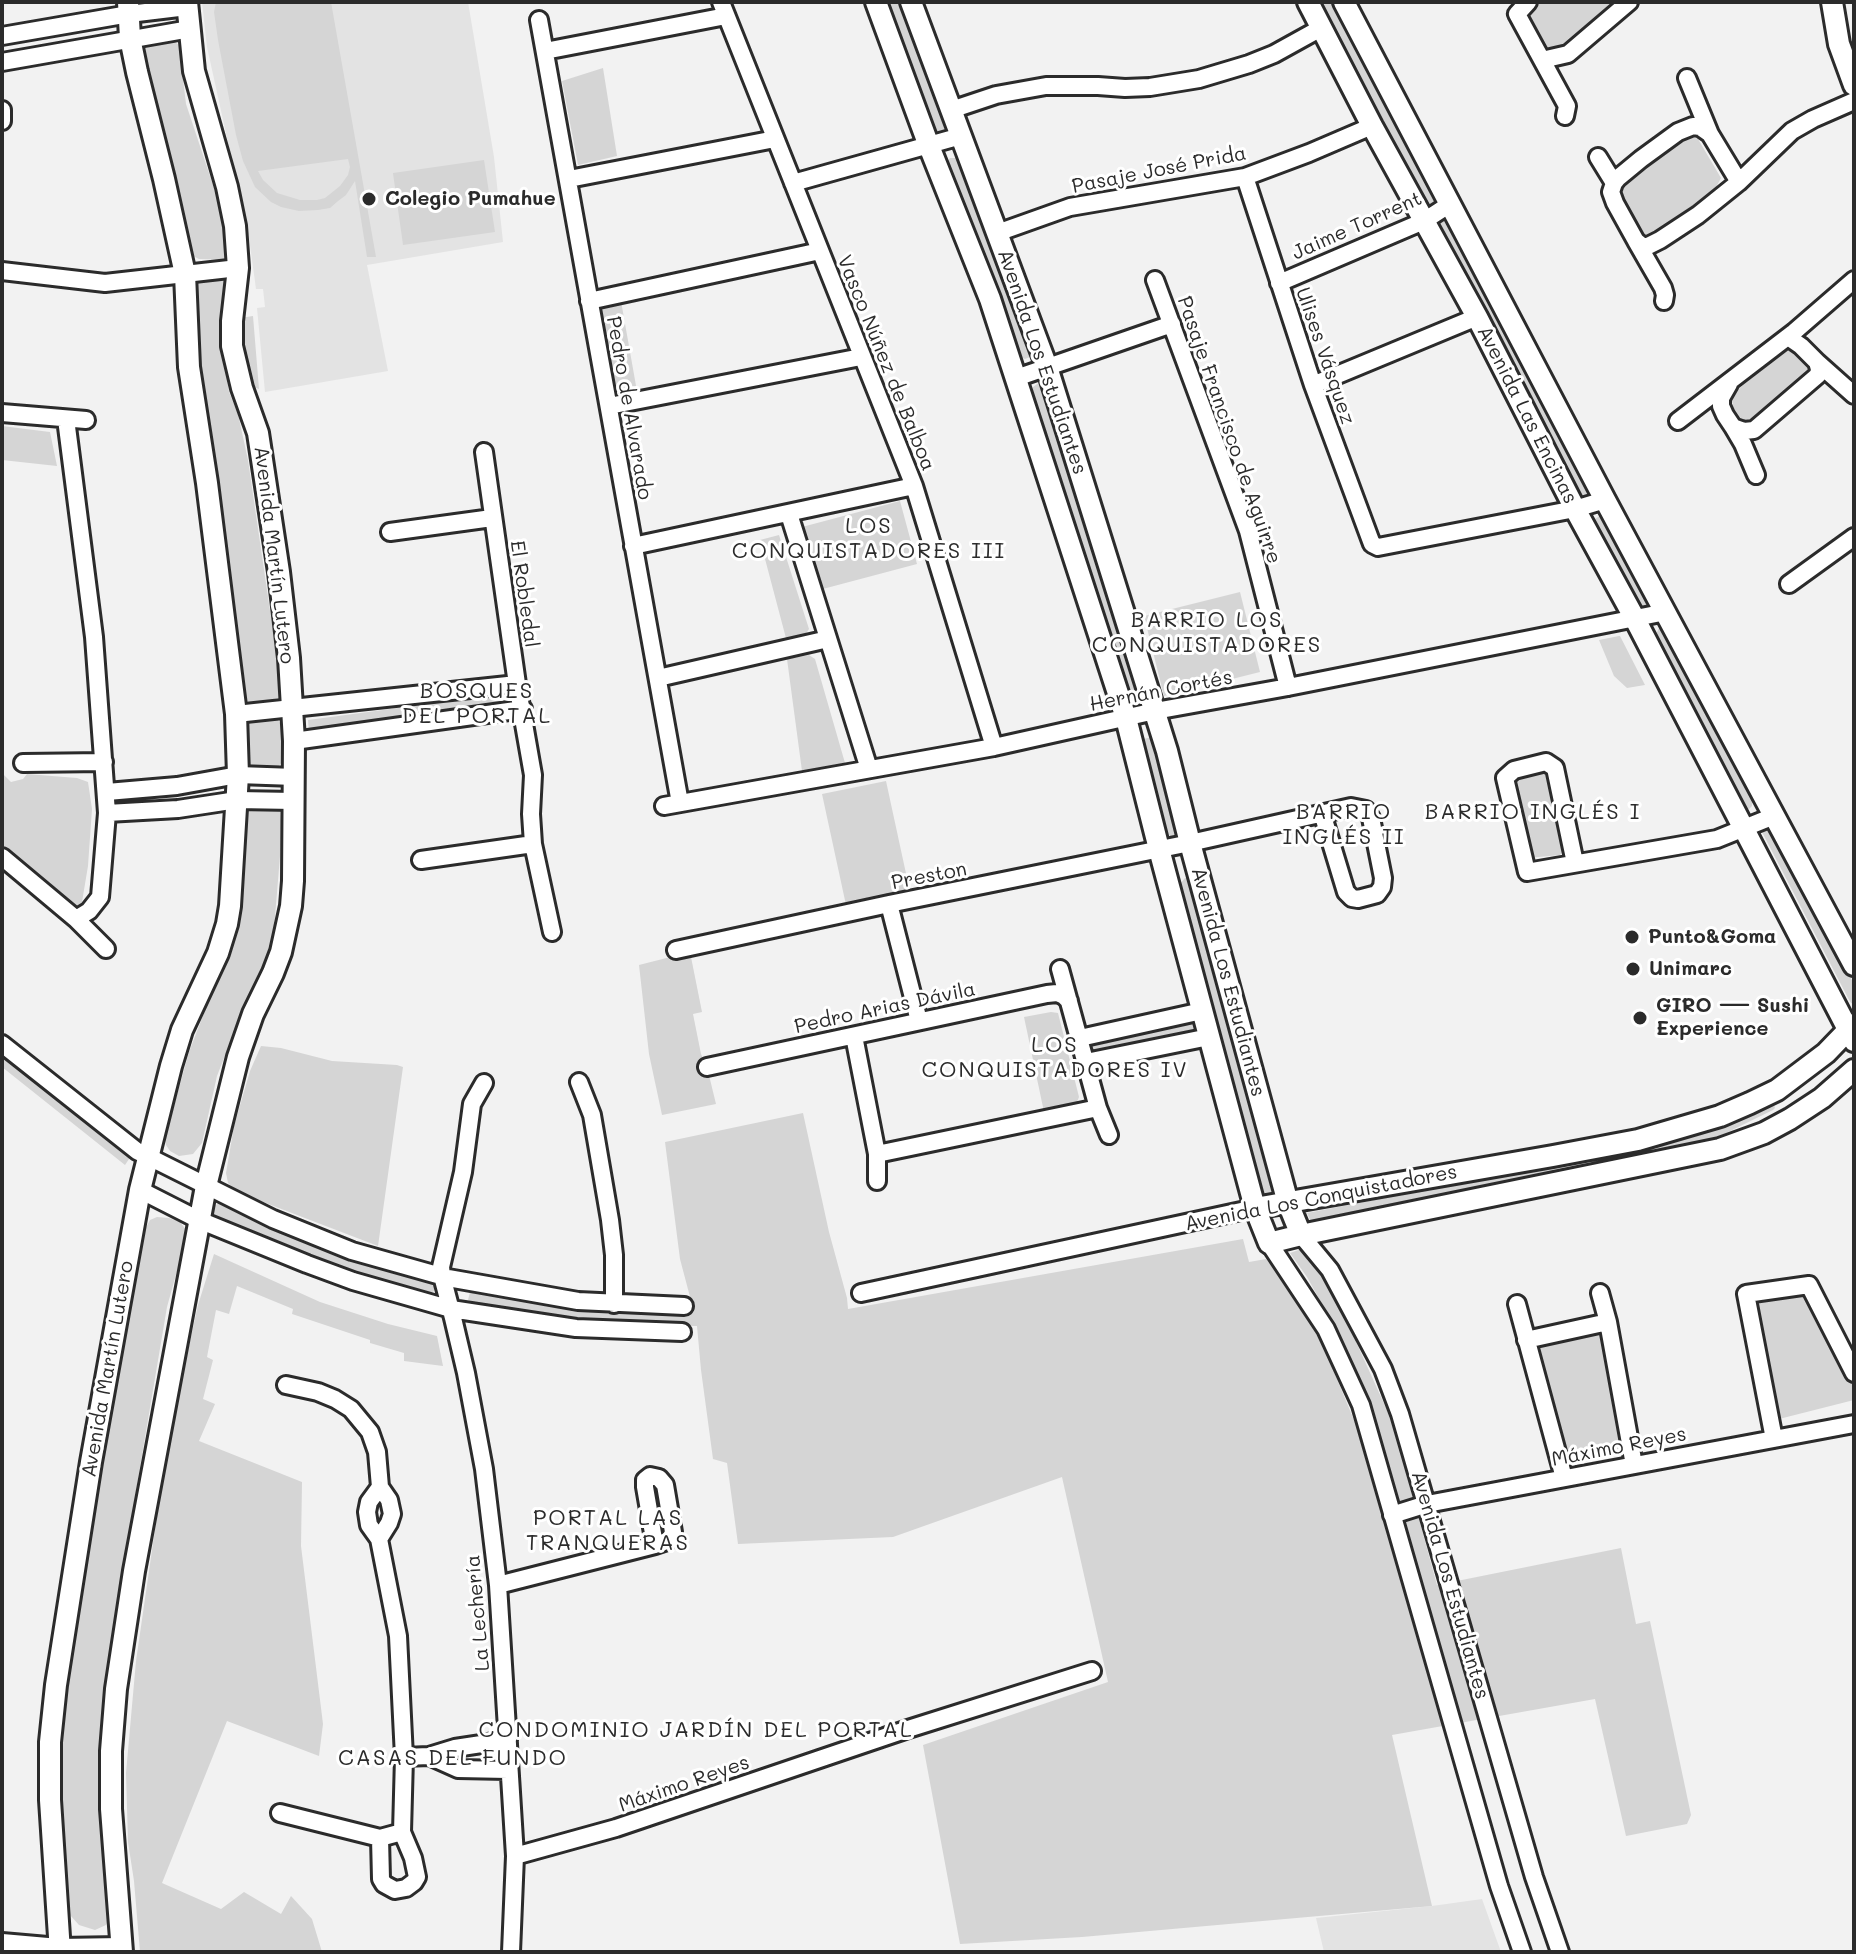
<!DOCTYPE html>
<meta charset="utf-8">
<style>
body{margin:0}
#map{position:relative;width:1856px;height:1954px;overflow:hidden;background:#f2f2f2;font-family:Mali,sans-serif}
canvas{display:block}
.frame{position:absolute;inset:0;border:4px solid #2b2b2b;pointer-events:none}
</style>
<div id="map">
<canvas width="1856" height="1954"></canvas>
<div class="frame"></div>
</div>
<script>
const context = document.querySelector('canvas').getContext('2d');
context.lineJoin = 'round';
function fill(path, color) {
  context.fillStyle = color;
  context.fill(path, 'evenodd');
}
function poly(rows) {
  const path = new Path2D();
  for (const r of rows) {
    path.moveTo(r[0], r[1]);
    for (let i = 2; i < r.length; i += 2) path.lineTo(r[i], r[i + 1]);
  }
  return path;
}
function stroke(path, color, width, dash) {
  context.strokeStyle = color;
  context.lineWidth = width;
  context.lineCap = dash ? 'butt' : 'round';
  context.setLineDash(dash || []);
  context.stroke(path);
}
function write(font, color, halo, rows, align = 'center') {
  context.font = font + ' Mali,sans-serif';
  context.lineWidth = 6;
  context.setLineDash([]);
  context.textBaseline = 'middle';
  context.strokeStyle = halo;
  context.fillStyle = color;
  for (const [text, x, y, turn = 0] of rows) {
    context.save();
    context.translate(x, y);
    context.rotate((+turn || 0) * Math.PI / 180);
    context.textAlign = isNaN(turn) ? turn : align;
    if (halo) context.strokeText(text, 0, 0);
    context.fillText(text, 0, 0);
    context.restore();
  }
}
fill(poly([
 [202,2,468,2,494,157,503,242,367,265,388,371,265,392,257,308,265,307,263,289,256,289,249,238,207,47],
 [1482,1899,1501,1952,1324,1952,1316,1918,1432,1906]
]), '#e3e3e3');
fill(poly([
 [216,2,331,2,376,257,367,257,355,181,346,195,338,201,330,208,318,210,299,211,281,207,271,202,255,187,243,161,236,135,218,40,214,12],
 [348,159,350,167,348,175,340,186,325,198,317,200,300,200,277,193,263,180,258,171],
 [887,2,899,2,947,130,944,136,939,137,931,126],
 [1320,2,1333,2,1437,200,1435,205,1430,207,1426,204],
 [1539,2,1617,2,1559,49,1553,51,1544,49,1526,22,1530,9],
 [171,39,179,45,186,104,223,215,229,239,230,260,199,259,193,256,189,249,139,47,141,42],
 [603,68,617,156,578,165,562,81],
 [1689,136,1698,139,1721,178,1713,193,1648,240,1637,233,1619,198,1617,187,1678,140],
 [950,158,957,158,1022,323,1031,351,1030,357,1025,359,1020,357,946,164],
 [484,160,495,232,403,245,393,173],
 [1442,219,1446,219,1453,229,1592,494,1592,497,1582,501,1441,231,1439,222],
 [224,277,228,279,229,283,222,306,221,322,223,352,229,392,238,414,248,460,281,686,279,698,251,703,243,700,208,453,193,299,194,283,197,280],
 [621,301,638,397,613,401,596,305],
 [253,316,259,389,246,384,238,357,240,318],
 [1787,348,1793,348,1801,355,1808,367,1807,377,1751,422,1740,419,1734,410,1732,401,1735,392],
 [1040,382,1043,384,1144,704,1138,709,1130,703,1128,697,1095,584,1033,393,1033,387],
 [2,426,50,432,57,466,2,460],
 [900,501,917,564,819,590,802,527],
 [1601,515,1607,518,1648,602,1645,606,1638,604,1593,524,1595,519],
 [779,535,809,629,803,638,787,642,760,540],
 [1240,592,1260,672,1164,696,1144,616],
 [1659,628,1666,632,1705,704,1752,800,1752,806,1749,809,1744,810,1655,636],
 [1619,636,1620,636,1645,685,1627,688,1614,676,1599,640],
 [809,655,815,659,845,763,802,771,787,659],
 [503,694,505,706,309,732,308,720],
 [276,717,280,723,282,735,282,762,277,768,273,769,253,767,247,761,246,728,248,723,256,719],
 [1152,737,1166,777,1181,835,1178,838,1171,837,1167,832,1139,740],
 [1546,767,1551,771,1567,847,1560,855,1528,858,1512,779],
 [2,773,11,782,23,779,27,774,77,778,88,782,92,809,88,866,82,902,76,909,2,850],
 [886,781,910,892,846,905,822,794],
 [247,805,280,807,282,832,273,941,268,959,235,1030,217,1076,202,1143,193,1154,179,1156,170,1151,166,1145,165,1138,189,1052,226,956,238,912,245,858,244,822,244,812],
 [1768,826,1854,984,1854,1004,1851,1003,1848,998,1762,832],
 [1185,878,1191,879,1279,1194,1264,1198,1180,884],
 [690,952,702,1012,693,1014,701,1054,707,1067,716,1104,662,1115,649,1054,639,965],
 [1051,1012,1058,1013,1079,1097,1075,1107,1044,1112,1024,1017],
 [1196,1022,1198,1031,1096,1052,1091,1051,1089,1048,1090,1044,1093,1041],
 [261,1046,281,1048,332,1061,397,1065,403,1067,378,1246,237,1192,228,1183,226,1173,234,1126,250,1071],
 [2,1049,125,1153,131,1156,125,1165,2,1067],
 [1773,1102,1775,1108,1773,1110,1724,1134,1691,1146,1312,1224,1307,1213,1493,1177,1685,1135],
 [803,1113,829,1232,847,1298,848,1309,1243,1239,1249,1262,1266,1259,1279,1274,1299,1304,1322,1343,1354,1420,1374,1416,1336,1329,1307,1277,1290,1253,1304,1248,1338,1302,1386,1408,1396,1435,1437,1585,1621,1548,1636,1624,1650,1621,1691,1815,1687,1824,1626,1836,1595,1699,1392,1735,1432,1906,1082,1937,960,1944,923,1745,1108,1682,1062,1477,893,1537,738,1544,727,1463,713,1459,701,1370,697,1326,640,1326,566,1320,479,1305,468,1300,470,1292,473,1290,619,1313,694,1312,680,1259,665,1142],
 [221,1202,261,1222,326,1249,373,1265,423,1278,434,1286,434,1291,431,1293,425,1293,362,1275,296,1251,214,1215,213,1209,214,1206],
 [157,1217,169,1218,180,1222,187,1231,187,1235,167,1307,137,1485,100,1743,98,1796,110,1917,106,1925,95,1930,79,1925,70,1915,57,1764,59,1734,86,1545,135,1258,144,1231,150,1220],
 [214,1254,320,1302,388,1324,437,1336,443,1366,404,1361,404,1353,370,1343,370,1340,292,1314,293,1309,237,1286,229,1314,216,1310,207,1357,213,1360,203,1399,215,1404,199,1441,302,1482,301,1546,323,1724,319,1756,227,1721,162,1883,221,1909,244,1892,281,1914,291,1896,312,1919,322,1952,140,1952,134,1881,128,1842,126,1773,136,1661,167,1446,198,1305],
 [1806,1292,1854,1381,1854,1400,1779,1419,1752,1305,1754,1298],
 [1601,1329,1626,1449,1566,1460,1533,1345]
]), '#d5d5d5');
const minor = poly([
 [721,2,914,486,994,747],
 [1528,2,1517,14,1542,60,1568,54,1629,2],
 [539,20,680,803],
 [2,36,129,14,187,7],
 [545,51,726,16],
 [1542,60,1567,106,1565,116],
 [2,62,190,29],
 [1687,78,1710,134],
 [2,110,2,121],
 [951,110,996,95,1046,86,1098,86,1125,88,1150,87,1199,79,1249,64,1274,54,1321,28],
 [1598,157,1614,183],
 [1245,177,1313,385,1372,544,1378,547,1575,509,1605,500],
 [569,179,775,139],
 [1739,182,1710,134,1700,127,1693,126,1678,132,1641,159,1618,178,1614,183,1611,192,1615,203,1636,241,1642,246,1648,246,1660,240,1698,215,1739,182,1792,131,1813,119,1854,101],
 [793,183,961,136],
 [997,233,1070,207,1245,177,1309,153,1372,126],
 [1636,241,1663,288,1665,295,1664,301],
 [2,271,105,283,238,268],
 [1155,280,1248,531,1288,687],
 [1279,283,1424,221,1450,204],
 [589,301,820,251],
 [1817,362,1854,395],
 [1016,378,1172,324],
 [1729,384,1721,398,1721,406,1725,415,1733,427,1744,431,1754,430,1818,375,1819,369,1817,362,1801,346,1788,337],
 [1313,385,1477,317],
 [609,406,861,357],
 [2,413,86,420],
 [66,419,94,637,107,813,100,897,89,911,76,919],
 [1678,421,1794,332,1854,280],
 [1733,427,1743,444,1756,475],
 [484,452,517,684,533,775,531,814,533,844,552,932],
 [789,514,869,769],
 [390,532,492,518],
 [633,546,914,486],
 [1789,584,1854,537],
 [658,678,828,639],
 [236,714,517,684],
 [294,741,523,709],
 [23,763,104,762],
 [107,792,177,786,238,775,295,777],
 [664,806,994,747,1155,711,1288,687,1666,612],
 [107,813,178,809,237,800,294,801],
 [2,857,76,919,106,949],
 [421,860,533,844],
 [1575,863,1555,768,1546,762,1514,770,1505,778,1527,872,1717,839,1774,816],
 [889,904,919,1021],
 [676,950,889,904,1190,843,1351,807,1366,810,1371,818,1383,878,1382,887,1377,894,1358,899,1352,898,1346,892,1322,813],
 [1060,969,1098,1108,1109,1135],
 [854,1036,877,1154,877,1181],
 [1080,1038,1202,1011],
 [2,1044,137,1151,273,1219,352,1251,448,1278,578,1301,684,1306],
 [1086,1062,1209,1037],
 [707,1067,1047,994,1057,993,1064,996,1069,1001],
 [579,1082,592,1115,610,1220,614,1255,614,1304],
 [484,1083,472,1104,463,1172,441,1267,442,1276,453,1318,466,1373,484,1469,498,1585,515,1856,511,1952],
 [877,1154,1098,1108],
 [140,1190,199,1220,307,1264,353,1281,451,1309,576,1328,682,1332],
 [1301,1235,1330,1270,1383,1369,1400,1414,1534,1877,1560,1952],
 [1269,1243,1326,1329,1361,1405,1499,1886,1522,1952],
 [861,1293,1255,1208],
 [1600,1293,1608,1322,1634,1465],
 [1517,1304,1564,1478],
 [1526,1340,1608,1322],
 [286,1385,318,1392,335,1399,351,1409,370,1432,377,1452,380,1487,389,1500,392,1514,389,1523,379,1539],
 [1774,1439,1746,1294,1809,1285,1854,1373],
 [1392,1515,1427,1504,1854,1424],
 [498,1585,655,1545,670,1540,673,1532,665,1485,659,1478,650,1476,645,1480,645,1487,655,1545],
 [429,1756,458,1769,508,1770],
 [404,1757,429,1756,455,1748,508,1740],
 [280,1813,380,1838,402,1832],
 [380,1838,381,1879,384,1884,395,1890,406,1888,414,1882,417,1877,413,1858,402,1832,404,1757,398,1636,379,1539,369,1525,367,1512,369,1502,380,1487],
 [515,1856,616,1828,908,1729,1092,1671],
 [2,1942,59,1947,122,1946]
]);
const tertiary = poly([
 [876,2,929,146,990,299,1126,718,1159,849,1255,1208,1269,1243,1301,1235,1720,1149,1764,1133,1790,1119,1822,1098,1854,1070],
 [911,2,1047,367,1167,751,1190,843,1288,1203,1301,1235],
 [1308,2,1372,126,1477,317,1575,509,1635,619,1854,1041],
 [1344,2,1605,500,1854,965],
 [1832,2,1839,44,1854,85],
 [1255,1208,1553,1156,1638,1140,1720,1116,1750,1103,1777,1090,1826,1053,1854,1024],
 [60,1952,50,1800,50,1742,56,1685,91,1462,140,1190,171,1066,182,1030,218,953,227,924,230,906,238,775,236,714,207,483,189,367,185,274,164,179,137,72,130,38,128,2],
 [122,1952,111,1809,111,1751,116,1689,134,1571,206,1186,238,1057,253,1014,273,973,281,952,291,906,293,881,294,741,289,658,279,572,258,433,242,388,232,346,232,321,238,268,235,226,227,187,194,71,187,2]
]);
stroke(minor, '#2b2b2b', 22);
stroke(tertiary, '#2b2b2b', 26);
stroke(minor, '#fff', 16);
stroke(tertiary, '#fff', 20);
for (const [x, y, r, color] of [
 [369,199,8,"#2b2b2b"],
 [1632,937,8,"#2b2b2b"],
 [1633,969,8,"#2b2b2b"],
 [1640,1018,8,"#2b2b2b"]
]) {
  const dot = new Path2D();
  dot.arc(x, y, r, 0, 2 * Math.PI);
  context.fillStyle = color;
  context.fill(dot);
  stroke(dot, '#fff', 3);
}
write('20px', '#2b2b2b', '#fff', [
 ["Pasaje José Prida",1159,170,-11],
 ["Jaime Torrent",1357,226,-24],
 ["Ulises Vásquez",1325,356,71],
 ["Avenida Los Estudiantes",1042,362,71],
 ["Vasco Núñez de Balboa",886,363,68],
 ["Pedro de Alvarado",629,408,80],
 ["Avenida Las Encinas",1527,415,63],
 ["Pasaje Francisco de Aguirre",1229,430,71],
 ["Avenida Martín Lutero",274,555,83],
 ["El Robledal",524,594,82],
 ["Hernán Cortés",1161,691,-11],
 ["Preston",929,876,-11],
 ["Avenida Los Estudiantes",1228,982,75],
 ["Pedro Arias Dávila",885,1008,-12],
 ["Avenida Los Conquistadores",1321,1198,-11],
 ["Avenida Martín Lutero",108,1369,-80],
 ["Máximo Reyes",1619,1447,-11],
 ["Avenida Los Estudiantes",1450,1585,74],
 ["La Lechería",478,1613,-95],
 ["Máximo Reyes",684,1784,-19]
]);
write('bold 20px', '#2b2b2b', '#fff', [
 ["Colegio Pumahue",385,199],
 ["Punto&Goma",1648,937],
 ["Unimarc",1649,969],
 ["GIRO — Sushi",1656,1006],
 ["Experience",1656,1029]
], 'left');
context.letterSpacing = '2px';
write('22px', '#2b2b2b', '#fff', [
 ["LOS",869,526],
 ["CONQUISTADORES III",869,551],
 ["BARRIO LOS",1207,620],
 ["CONQUISTADORES",1207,645],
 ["BOSQUES",477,691],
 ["DEL PORTAL",477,716],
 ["BARRIO",1344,812],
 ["INGLÉS II",1344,837],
 ["BARRIO INGLÉS I",1533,812],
 ["LOS",1055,1045],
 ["CONQUISTADORES IV",1055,1070],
 ["PORTAL LAS",608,1518],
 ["TRANQUERAS",608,1543],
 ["CONDOMINIO JARDÍN DEL PORTAL",696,1730],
 ["CASAS DEL FUNDO",453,1758]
]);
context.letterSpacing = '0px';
</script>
